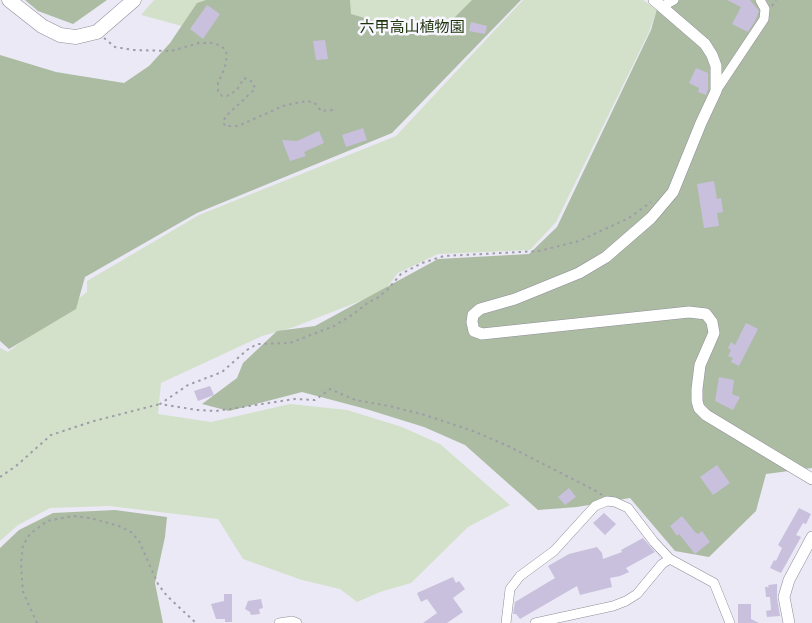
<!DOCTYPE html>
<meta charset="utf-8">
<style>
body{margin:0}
canvas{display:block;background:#eae9f5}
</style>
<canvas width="812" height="623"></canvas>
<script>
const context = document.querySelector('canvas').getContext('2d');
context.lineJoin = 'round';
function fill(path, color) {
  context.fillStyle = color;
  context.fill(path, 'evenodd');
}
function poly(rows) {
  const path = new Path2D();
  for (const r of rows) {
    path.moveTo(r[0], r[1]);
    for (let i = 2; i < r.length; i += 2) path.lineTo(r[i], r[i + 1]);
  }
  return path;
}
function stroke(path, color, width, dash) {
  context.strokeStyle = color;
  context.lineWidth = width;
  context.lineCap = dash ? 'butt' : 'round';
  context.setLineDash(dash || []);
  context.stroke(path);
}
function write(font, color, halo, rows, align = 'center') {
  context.font = font + ' "Varela Round","Noto Sans JP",sans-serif';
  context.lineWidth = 5;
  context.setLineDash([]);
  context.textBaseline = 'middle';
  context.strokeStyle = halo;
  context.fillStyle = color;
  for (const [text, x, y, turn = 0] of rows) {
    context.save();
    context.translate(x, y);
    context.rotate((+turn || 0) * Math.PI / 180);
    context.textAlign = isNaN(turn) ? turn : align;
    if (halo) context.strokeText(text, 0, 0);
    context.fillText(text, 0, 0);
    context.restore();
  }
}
fill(poly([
 [154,0,488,0,464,53,279,52,141,15],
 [523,0,643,0,657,10,649,32,556,222,530,250,438,254,398,273,383,292,294,327,262,336,161,383,158,414,211,422,290,404,347,410,402,427,440,444,510,505,468,527,411,583,380,592,357,602,340,589,302,580,243,559,218,519,109,506,50,508,18,525,0,541,0,348,8,352,87,292,87,281,199,215,396,136]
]), '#d3e1ca');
fill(poly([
 [25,0,107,0,73,24,38,11],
 [206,0,350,0,351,14,419,34,452,20,472,0,521,0,392,133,197,213,85,277,76,309,9,349,0,341,0,55,56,72,124,83,149,66,170,43,197,3],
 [648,0,812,0,812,468,766,474,756,511,709,557,675,551,630,498,577,507,538,510,465,445,424,427,366,409,302,392,229,411,202,404,237,378,243,363,277,331,315,326,438,259,529,254,557,227,651,30,657,9],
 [115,510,167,517,165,537,155,583,163,623,0,623,0,548,19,530,53,513]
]), '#acbca2');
fill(poly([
 [727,0,750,0,759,11,755,21,748,32,732,24,741,7],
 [207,5,220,14,203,39,190,29],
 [471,22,487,26,485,34,469,31],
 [325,40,328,59,316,60,313,41],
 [696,68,708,73,708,89,706,95,698,92,699,88,689,83],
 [363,128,367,140,346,147,342,135],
 [319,131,324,143,304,152,306,156,290,161,282,140,297,141],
 [714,181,717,199,721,198,723,212,717,213,719,226,704,228,697,184],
 [746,323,758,329,739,366,731,362,733,358,728,356,731,350,728,348,731,342,735,345],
 [719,377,734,380,732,394,740,397,733,410,715,401],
 [210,386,214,395,198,401,194,391],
 [717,465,730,483,713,495,700,477],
 [569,488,576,497,565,505,558,497],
 [799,508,811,514,806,524,803,523,796,535,801,537,781,573,770,568,774,560,776,561,782,548,778,545],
 [604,513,616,524,605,535,593,523],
 [682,516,695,532,698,534,702,531,710,542,695,554,679,534,677,536,670,526],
 [643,538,655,552,626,568,629,572,620,576,610,578,612,587,580,595,577,586,520,619,516,614,513,614,515,602,555,578,548,566,569,554,597,547,602,553,603,559,622,552,621,550],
 [453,577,456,583,459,581,465,589,453,598,463,612,447,623,423,623,437,613,427,599,421,602,417,593],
 [777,584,777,598,780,616,767,617,766,611,771,610,770,597,766,597,765,587,769,587,768,585],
 [224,594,232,594,232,622,225,622,225,619,216,619,211,604,224,601],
 [261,599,263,608,259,609,260,614,251,615,250,612,245,609,248,601],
 [738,604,751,604,751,619,759,623,738,623]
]), '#c8c0dd');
const minor = poly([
 [663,6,674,0],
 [716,91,764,19,765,9,760,0],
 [279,623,292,621,297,623],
 [506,623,510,589,520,576,554,551,595,506,607,501,615,502,628,508,654,542,670,559,714,583,730,623],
 [535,623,613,606,626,601,637,594,662,564,670,559]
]);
const tertiary = poly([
 [654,0,705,44,712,55,716,66,716,91,701,123,673,192,651,218,606,257,579,273,515,299,480,309,473,315,472,322,474,331,482,334,689,312,706,314,712,322,714,333,700,365,697,389,697,401,699,408,706,415,812,479],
 [789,623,784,597,789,580,812,537]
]);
const primary = poly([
 [9,0,42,26,60,35,76,37,97,32,134,0]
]);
stroke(minor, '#8f8e99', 10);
stroke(tertiary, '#8f8e99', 12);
stroke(primary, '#8f8e99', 15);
stroke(poly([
 [772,6,776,0],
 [104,38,115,47,133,50,171,51,199,43,212,43,219,45,225,49,227,55,225,67,218,83,218,91,222,96,227,96,237,90,244,78,253,82,255,89,226,116,223,122,225,126,238,126,283,106,296,103,308,101,316,104,321,111,333,110],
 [0,477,16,466,51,435,94,421,160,404],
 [602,495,598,492,508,446,473,431,425,415,389,406,355,400,330,389,315,400,295,399,216,411,197,410,160,404,188,385,222,372,247,350,257,344,290,343,334,326,352,315,369,302,377,298,387,290,401,274,422,263,444,256,539,251,579,241,629,218,651,202],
 [37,623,23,592,21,564,23,545,30,534,47,521,73,516,90,518,119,526,131,532,139,541,158,584,167,596,196,623]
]), '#9e9da7', 2, [2.5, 4]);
stroke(minor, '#fff', 9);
stroke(tertiary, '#fff', 11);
stroke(primary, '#fff', 14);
write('15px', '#1c3207', '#f8f7ff', [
 ["六甲高山植物園",412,28]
]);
</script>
